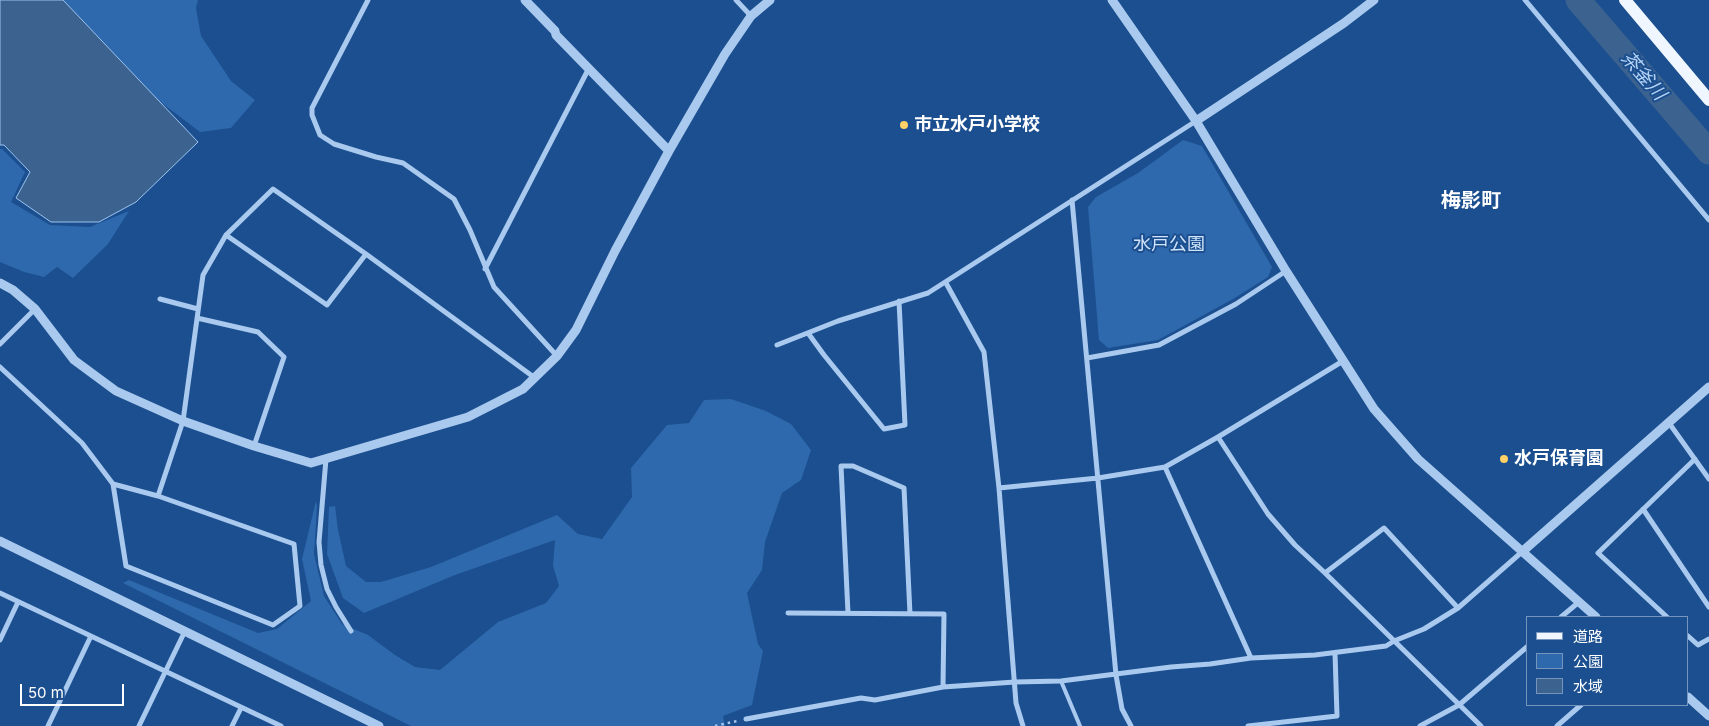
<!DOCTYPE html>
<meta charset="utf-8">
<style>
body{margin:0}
#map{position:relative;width:1709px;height:726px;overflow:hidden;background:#1b4f8f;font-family:Inter,"Noto Sans JP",sans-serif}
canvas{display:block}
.legend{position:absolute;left:1526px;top:616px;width:162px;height:90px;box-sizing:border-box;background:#1b4f8f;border:1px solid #7695bc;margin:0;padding:6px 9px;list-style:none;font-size:15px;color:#fff}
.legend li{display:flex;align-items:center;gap:10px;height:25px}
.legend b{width:25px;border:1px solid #7695bc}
.scale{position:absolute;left:20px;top:684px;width:104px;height:22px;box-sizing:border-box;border:2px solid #fff;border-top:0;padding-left:6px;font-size:15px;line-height:18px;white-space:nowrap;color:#fff;-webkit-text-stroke:4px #1b4f8f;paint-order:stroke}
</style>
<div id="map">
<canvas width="1709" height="726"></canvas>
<ul class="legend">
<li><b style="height:6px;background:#f0f6ff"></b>道路</li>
<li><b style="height:14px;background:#2e69ad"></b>公園</li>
<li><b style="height:14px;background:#3c6290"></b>水域</li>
</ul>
<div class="scale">50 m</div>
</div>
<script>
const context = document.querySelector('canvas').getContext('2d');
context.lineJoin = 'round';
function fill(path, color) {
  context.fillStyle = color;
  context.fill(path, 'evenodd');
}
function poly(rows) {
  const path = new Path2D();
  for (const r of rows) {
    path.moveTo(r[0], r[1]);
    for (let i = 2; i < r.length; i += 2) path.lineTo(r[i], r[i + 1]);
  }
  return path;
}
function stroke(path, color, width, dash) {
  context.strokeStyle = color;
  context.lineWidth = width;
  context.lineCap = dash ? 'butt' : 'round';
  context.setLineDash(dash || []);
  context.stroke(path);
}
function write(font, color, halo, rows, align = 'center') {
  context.font = font + ' Inter,"Noto Sans JP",sans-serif';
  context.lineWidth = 4;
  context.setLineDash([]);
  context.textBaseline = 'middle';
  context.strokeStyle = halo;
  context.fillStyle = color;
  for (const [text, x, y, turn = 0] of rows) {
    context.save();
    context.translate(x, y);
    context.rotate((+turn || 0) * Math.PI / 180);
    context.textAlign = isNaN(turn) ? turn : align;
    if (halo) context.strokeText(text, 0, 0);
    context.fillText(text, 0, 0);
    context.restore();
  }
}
fill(poly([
 [53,0,198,0,196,8,201,36,231,81,255,100,231,128,200,132,68,32],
 [1183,140,1202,146,1272,267,1268,277,1233,299,1158,340,1108,348,1099,340,1088,207,1096,197,1138,173],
 [0,149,2,149,25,172,11,202,50,225,90,227,129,211,108,244,73,278,57,267,44,277,24,272,0,262],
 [731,399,766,411,791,424,811,450,801,480,782,493,765,542,762,570,747,593,758,644,763,651,752,705,723,716,725,726,411,726,123,583,129,580,258,633,277,629,311,601,302,559,316,501,317,506,314,554,324,596,342,624,368,635,395,655,415,667,440,670,498,622,546,603,559,586,553,566,555,540,455,575,364,613,343,598,327,554,329,507,335,506,338,530,346,566,366,582,381,582,431,567,557,515,578,534,602,539,632,497,631,468,667,425,689,423,704,400]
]), '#2e69ad');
const water = poly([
 [0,0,63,0,198,142,136,202,99,222,51,222,16,198,30,172,4,145,0,145,0,0]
]);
fill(water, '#3c6290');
stroke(water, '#9cc4f0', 1);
stroke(poly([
 [1578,0,1709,152]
]), '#3c6290', 25);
stroke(poly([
 [715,726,737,721]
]), '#a9c9ee', 2.5, [2.5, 4]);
stroke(poly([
 [1061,681,1080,726]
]), '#a9c9ee', 4);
stroke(poly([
 [368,0,312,108,312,115,320,135,334,144,376,157,403,163,454,199,470,230,494,287,557,356],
 [736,0,751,16],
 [1525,0,1709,220],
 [1072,200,1116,675,1122,709,1131,726],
 [226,235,327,305,366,254],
 [485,269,589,68],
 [946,283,984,352,999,488,1016,703,1023,726],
 [160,299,198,309],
 [197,318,258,332,284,357,254,446],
 [808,333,824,355,884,429,905,425,899,301],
 [0,344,35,309],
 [777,345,838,321,928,293,1196,121],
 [1087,358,1159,345,1236,304,1286,271],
 [0,367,82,443,113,484,126,566,273,625,300,606,294,544,158,496,113,484],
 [1669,423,1709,479],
 [1218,437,1268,514,1295,545,1325,573,1481,726],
 [326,459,319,542,321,565,327,589,336,607,351,631],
 [1165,467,1251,658],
 [999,488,1098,478,1165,467,1218,437,1343,361],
 [158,496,183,421,203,275,226,235,273,189,366,254,535,378],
 [1643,509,1709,607],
 [1325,573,1384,528,1458,608],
 [0,593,281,726],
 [788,613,944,614,943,687],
 [848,613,841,466,853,466,904,488,910,614],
 [1561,617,1579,602],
 [1667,617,1598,553,1695,459],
 [1688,636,1698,645,1709,639],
 [0,640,18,602],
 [746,719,861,698,875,700,943,687,1015,682,1061,681,1171,667,1210,664,1251,658,1315,655,1386,646,1394,641,1424,629,1458,608,1523,551],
 [48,726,91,636],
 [139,726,185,631],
 [232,726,241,708],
 [1248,726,1337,716,1335,653],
 [1420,726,1459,705,1528,646],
 [1557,726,1581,705]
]), '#a9c9ee', 5);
stroke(poly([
 [525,0,555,31,556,35,669,151],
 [1112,0,1196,121,1286,271,1374,409,1418,459,1596,617],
 [1196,121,1344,23,1374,0],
 [0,283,13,290,35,309,74,360,116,391,183,421,254,446,311,463,468,417,523,389,557,356,576,330,615,251,669,151,725,54,751,16,770,0],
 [0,541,379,726],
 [1523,551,1709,387],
 [1688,697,1709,716]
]), '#a9c9ee', 9);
stroke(poly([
 [1625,0,1709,100]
]), '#f0f6ff', 12);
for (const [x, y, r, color] of [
 [904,125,5,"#ffd166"],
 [1504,459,5,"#ffd166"]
]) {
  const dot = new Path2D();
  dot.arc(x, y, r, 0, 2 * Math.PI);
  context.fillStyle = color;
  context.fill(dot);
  stroke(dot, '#1b4f8f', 2);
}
write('bold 18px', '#fff', '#1b4f8f', [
 ["市立水戸小学校",914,125],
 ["水戸保育園",1514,459]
], 'left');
write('18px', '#cfe3fa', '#1b4f8f', [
 ["水戸公園",1169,245]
]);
write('italic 19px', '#b5d3f5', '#1b4f8f', [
 ["茶釜川",1643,76,49]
]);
write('bold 20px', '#fff', '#1b4f8f', [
 ["梅影町",1471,201]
]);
</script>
